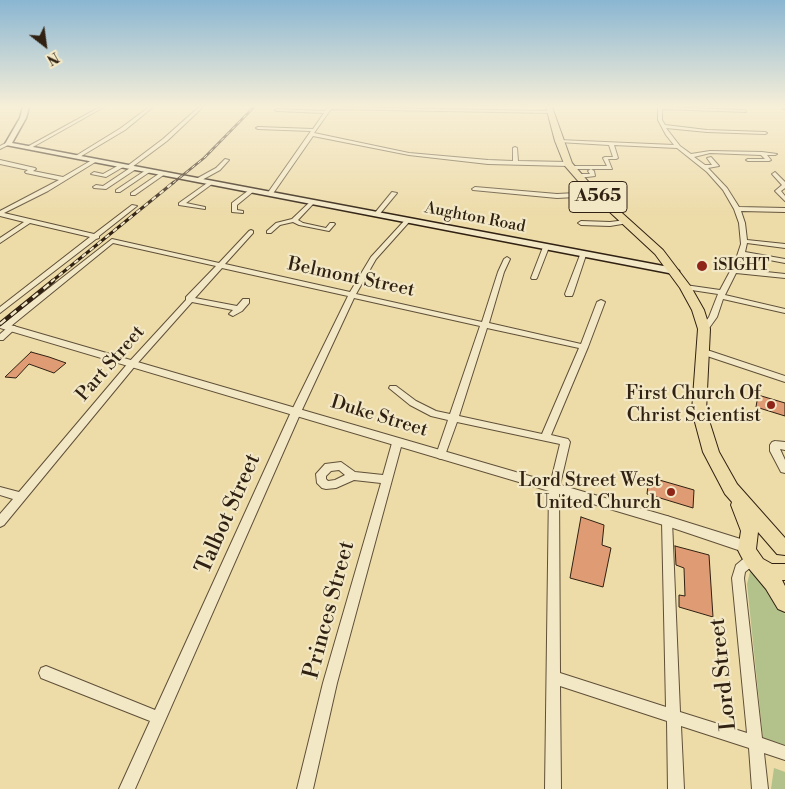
<!DOCTYPE html>
<style>
body{margin:0}
#map{position:relative;width:785px;height:789px;overflow:hidden;background:#eddba8;font-family:"Libre Bodoni",serif}
canvas{display:block}
.north{position:absolute;left:20px;top:20px;width:50px;height:50px;-webkit-text-stroke:4px #f3e8c6;paint-order:stroke;rotate:150deg;font-size:14px;font-weight:700;line-height:20px;text-align:center;color:#302112}
.north::after{content:'';display:block;margin:auto;width:18px;height:22px;background:#302112;clip-path:polygon(50% 0,100% 100%,50% 72%,0 100%)}
</style>
<div id="map">
<canvas width="785" height="789"></canvas>
<div class="north">N</div>
</div>
<script>
const context = document.querySelector('canvas').getContext('2d');
context.lineJoin = 'round';
function fill(path, color) {
  context.fillStyle = color;
  context.fill(path, 'evenodd');
}
function poly(rows) {
  const path = new Path2D();
  for (const r of rows) {
    path.moveTo(r[0], r[1]);
    for (let i = 2; i < r.length; i += 2) path.lineTo(r[i], r[i + 1]);
  }
  return path;
}
function stroke(path, color, width, dash) {
  context.strokeStyle = color;
  context.lineWidth = width;
  context.lineCap = dash ? 'butt' : 'round';
  context.setLineDash(dash || []);
  context.stroke(path);
}
function write(font, color, halo, rows, align = 'center') {
  context.font = font + ' "Libre Bodoni",serif';
  context.lineWidth = 4.5;
  context.setLineDash([]);
  context.textBaseline = 'middle';
  context.strokeStyle = halo;
  context.fillStyle = color;
  for (const [text, x, y, turn = 0] of rows) {
    context.save();
    context.translate(x, y);
    context.rotate((+turn || 0) * Math.PI / 180);
    context.textAlign = isNaN(turn) ? turn : align;
    if (halo) context.strokeText(text, 0, 0);
    context.fillText(text, 0, 0);
    context.restore();
  }
}
fill(poly([
 [755,571,779,599,785,614,785,747,763,739,747,584,750,572],
 [774,768,785,772,785,789,771,789]
]), '#b3c18b');
const building = poly([
 [31,352,49,357,66,363,54,373,29,364,16,378,5,377,31,352],
 [758,395,785,403,785,416,756,407,758,395],
 [649,477,694,490,693,508,647,494,649,477],
 [581,517,604,525,602,545,611,548,603,587,570,578,581,517],
 [675,546,709,555,713,617,679,607,679,595,685,596,684,568,676,565,675,546]
]);
fill(building, '#df9b73');
stroke(building, '#302112', 1);
const minor = poly([
 [100,107,104,107,31,148,27,147,100,107],
 [149,107,153,107,125,130,78,158,74,157,121,128,149,107],
 [199,107,203,107,167,141,132,167,136,167,136,169,106,189,94,188,93,187,96,185,103,186,130,168,126,167,163,139,199,107],
 [328,107,550,111,551,113,331,109,314,133,409,153,488,160,513,161,513,148,515,147,517,148,518,161,568,162,571,164,568,166,488,164,409,155,313,136,272,195,268,195,267,194,311,131,258,129,256,128,258,127,313,129,324,113,277,111,275,110,277,109,325,111,328,107],
 [658,107,745,110,746,112,662,109,662,120,665,125,707,130,765,132,767,133,765,134,707,132,666,128,680,146,691,154,710,151,762,152,777,154,775,155,767,155,771,160,769,161,748,161,746,160,748,159,765,159,761,155,710,153,694,157,705,165,712,165,707,158,711,157,719,166,708,168,727,188,739,207,785,208,785,212,741,211,745,223,747,240,785,244,785,248,747,243,745,252,785,259,785,263,743,255,738,269,785,274,785,278,736,273,725,295,785,309,785,313,723,299,717,317,707,331,701,331,700,329,709,317,718,294,685,289,681,287,685,285,720,290,735,262,741,244,739,223,734,209,723,190,707,172,677,148,614,145,618,158,616,159,608,159,612,169,572,169,570,168,570,166,607,166,603,158,605,157,613,157,609,145,559,142,557,141,559,140,674,145,666,135,658,120,658,107],
 [6,143,10,144,0,149,0,146,6,143],
 [225,159,229,160,220,170,200,181,196,181,196,179,216,168,225,159],
 [0,160,35,168,36,169,33,171,63,177,92,160,97,161,48,191,4,213,94,234,132,205,137,206,99,236,99,238,96,239,0,313,0,307,90,237,30,223,0,243,0,238,24,222,0,216,0,211,59,180,26,173,25,172,28,170,0,164,0,160],
 [121,164,123,165,123,167,106,177,91,174,94,172,103,174,121,164],
 [591,169,594,171,595,176,579,178,576,176,579,174,590,174,588,171,591,169],
 [146,170,151,171,120,192,116,192,116,190,146,170],
 [775,172,785,182,785,188,781,191,785,196,785,201,775,191,782,185,772,174,775,172],
 [160,173,165,174,135,195,131,195,131,193,160,173],
 [210,181,212,182,212,184,186,203,205,207,205,209,179,205,179,203,210,181],
 [475,187,557,194,595,192,598,194,595,196,557,198,473,190,472,189,475,187],
 [249,190,254,191,237,205,237,210,243,211,243,213,232,212,232,203,249,190],
 [392,192,397,193,378,216,374,216,374,214,392,192],
 [312,200,314,201,314,203,298,220,303,223,326,228,330,223,334,223,335,224,329,231,299,225,293,222,280,225,271,233,267,233,267,231,276,223,292,219,312,200],
 [405,220,410,221,376,259,356,294,482,322,498,272,504,259,507,257,510,259,504,272,489,323,581,344,597,302,601,300,605,302,588,347,551,435,568,439,570,442,559,489,560,673,666,707,662,521,663,518,667,516,671,518,672,521,680,712,747,733,732,578,736,565,748,555,752,554,756,555,758,559,756,563,745,572,744,578,762,738,785,746,785,760,764,753,768,789,752,789,749,748,681,726,684,789,668,789,667,721,560,686,561,789,545,789,549,489,560,444,457,422,444,458,441,459,438,458,436,455,448,420,431,416,410,405,389,388,390,386,396,386,416,401,436,411,450,414,480,326,354,298,301,412,135,789,119,789,150,721,41,678,39,673,41,668,46,666,155,710,291,412,348,296,222,268,195,298,237,306,243,299,249,299,249,303,242,311,233,316,229,314,233,310,192,302,135,366,4,525,0,527,0,514,13,499,0,495,0,487,19,492,129,362,186,300,186,297,216,266,113,243,11,326,15,326,16,328,3,340,0,340,0,334,7,328,3,328,2,326,3,324,112,239,219,263,249,231,251,230,253,231,253,233,225,264,350,292,371,257,405,220],
 [487,328,579,348,542,434,459,416,487,328],
 [626,220,629,222,628,223,610,226,581,225,578,223,581,221,610,222,626,220],
 [546,245,549,247,537,278,536,279,532,279,531,278,543,247,546,245],
 [583,253,586,255,573,294,572,296,566,296,565,294,580,255,583,253],
 [704,349,785,376,785,382,701,354,700,352,701,350,704,349],
 [397,439,400,440,402,443,337,683,313,789,297,789,323,683,381,483,354,480,336,488,326,489,322,488,317,483,316,474,325,464,341,462,355,472,383,475,392,443,394,440,397,439],
 [339,470,345,475,335,480,328,481,326,479,326,476,331,471,339,470],
 [775,441,785,442,785,450,780,449,785,460,785,473,781,472,770,451,770,445,772,442,775,441]
]);
const tertiary = poly([
 [782,107,785,107,785,109,783,109,782,107],
 [0,322,667,516,747,541,752,543,753,547,752,551,747,553,667,526,0,328,0,322]
]);
const secondary = poly([
 [23,107,29,107,26,118,12,143,674,268,679,271,674,274,6,145,5,144,20,118,23,107]
]);
const trunk = poly([
 [546,107,552,107,572,163,592,186,663,250,691,287,704,310,710,329,706,411,719,452,737,484,785,538,785,555,777,554,758,532,756,549,763,559,772,564,785,564,785,580,782,580,785,586,785,612,778,609,766,589,746,565,741,556,738,550,741,531,731,505,732,502,725,494,703,452,692,411,698,329,692,310,680,288,655,254,586,190,565,166,555,141,546,107]
]);
stroke(minor, '#5f5038', 2);
stroke(tertiary, '#5f5038', 2);
stroke(secondary, '#302112', 3);
stroke(trunk, '#302112', 2);
fill(minor, '#f3e8c6');
fill(tertiary, '#f3e8c6');
fill(secondary, '#f3e8c6');
fill(trunk, '#eddba8');
const railFar2 = poly([
 [173,183,204,158,254,107]
]);
const railFar1 = poly([
 [51,282,174,182]
]);
const rail = poly([
 [0,324,53,281]
]);
stroke(railFar2, '#302112', 2.5);
stroke(railFar1, '#302112', 3);
stroke(rail, '#302112', 4.5);
stroke(railFar2, '#f3e8c6', 1, [4]);
stroke(railFar1, '#f3e8c6', 2, [5]);
stroke(rail, '#f3e8c6', 2.5, [7]);
const sky = context.createLinearGradient(0, 0, 0, 217);
sky.addColorStop(0, '#8ab6d2');
sky.addColorStop(0.49, '#f7efd8');
sky.addColorStop(1, '#f7efd800');
context.fillStyle = sky;
context.fillRect(0, 0, 785, 217);
for (const [x, y, r, color] of [
 [702,266,6,"#8f2418"],
 [771,405,5,"#8f2418"],
 [671,492,5,"#8f2418"]
]) {
  const dot = new Path2D();
  dot.arc(x, y, r, 0, 2 * Math.PI);
  context.fillStyle = color;
  context.fill(dot);
  stroke(dot, '#f3e8c6', 2);
}
write('16px', '#302112', '#f3e8c6', [
 ["Aughton Road",475,218,11]
]);
write('16px', '#302112', '#f3e8c6', [
 ["iSIGHT",713,266]
], 'left');
for (const [x, y, w] of [
 [598,197,58]
]) {
  const box = new Path2D();
  box.roundRect(x - w / 2, y - 15.5, w, 31, 4);
  context.fillStyle = '#f3e8c6';
  context.fill(box);
  stroke(box, '#302112', 1);
}
write('bold 18px', '#302112', null, [
 ["A565",598,197]
]);
write('19px', '#302112', '#f3e8c6', [
 ["Belmont Street",351,278,12],
 ["Part Street",111,364,-49],
 ["Duke Street",379,417,17]
]);
write('19px', '#302112', '#f3e8c6', [
 ["First Church Of",761,394],
 ["Christ Scientist",761,416],
 ["Lord Street West",661,481],
 ["United Church",661,503]
], 'right');
write('22px', '#302112', '#f3e8c6', [
 ["Talbot Street",229,514,-66],
 ["Princes Street",330,610,-75],
 ["Lord Street",724,674,-96]
]);
</script>
